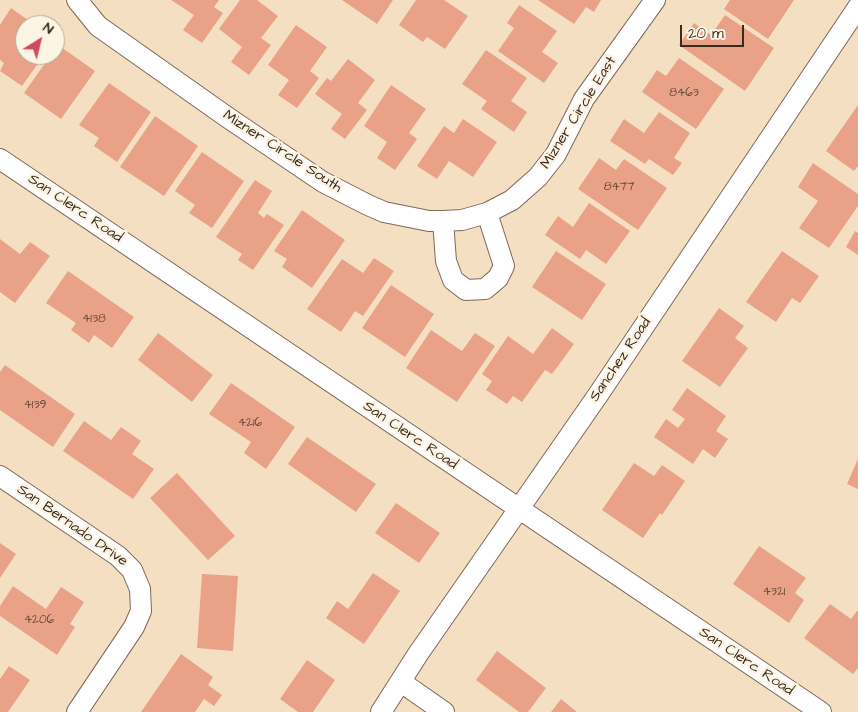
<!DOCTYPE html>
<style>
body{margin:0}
#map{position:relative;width:858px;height:712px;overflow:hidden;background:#f4dfc2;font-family:"Architects Daughter",sans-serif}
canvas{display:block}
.north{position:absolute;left:15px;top:15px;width:50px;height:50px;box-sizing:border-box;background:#fcf5e5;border:1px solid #afa495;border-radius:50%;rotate:36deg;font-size:14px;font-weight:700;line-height:20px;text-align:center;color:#3b2a1e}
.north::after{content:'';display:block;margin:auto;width:18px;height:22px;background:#d1495b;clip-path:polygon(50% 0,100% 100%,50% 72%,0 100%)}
.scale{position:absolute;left:680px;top:25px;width:64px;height:22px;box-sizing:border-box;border:2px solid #3b2a1e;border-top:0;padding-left:6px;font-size:15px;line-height:18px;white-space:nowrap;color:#3b2a1e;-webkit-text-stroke:4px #fcf5e5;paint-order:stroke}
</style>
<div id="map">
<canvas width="858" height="712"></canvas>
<div class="north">N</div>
<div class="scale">20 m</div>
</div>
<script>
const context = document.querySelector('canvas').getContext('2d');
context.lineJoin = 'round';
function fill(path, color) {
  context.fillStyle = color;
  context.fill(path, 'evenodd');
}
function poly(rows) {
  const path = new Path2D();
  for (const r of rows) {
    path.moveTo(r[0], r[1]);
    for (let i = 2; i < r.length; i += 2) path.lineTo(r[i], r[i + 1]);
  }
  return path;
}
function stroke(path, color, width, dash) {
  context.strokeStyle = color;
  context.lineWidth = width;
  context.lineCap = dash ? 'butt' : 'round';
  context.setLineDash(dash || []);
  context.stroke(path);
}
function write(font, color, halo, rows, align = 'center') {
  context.font = font + ' "Architects Daughter",sans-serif';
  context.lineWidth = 5;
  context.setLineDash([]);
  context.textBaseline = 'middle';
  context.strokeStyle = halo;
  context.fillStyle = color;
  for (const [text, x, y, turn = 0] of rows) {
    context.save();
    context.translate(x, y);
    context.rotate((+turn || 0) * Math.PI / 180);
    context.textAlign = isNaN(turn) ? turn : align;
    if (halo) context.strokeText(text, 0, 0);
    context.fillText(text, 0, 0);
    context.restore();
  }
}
fill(poly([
 [171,0,219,0,214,7,223,13,202,43,183,30,194,15],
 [240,0,257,0,278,16,261,38,271,45,249,75,231,62,242,47,219,29],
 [342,0,393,0,377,24],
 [416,0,444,0,468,16,445,49,427,37,423,42,399,25],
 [538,0,601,0,594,12,586,7,574,24],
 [730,0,794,0,768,39,724,9],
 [519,5,557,31,542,52,558,63,544,83,498,51,514,28,507,23],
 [11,8,35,25,25,25,25,55,44,55,22,86,0,71,4,63,0,60,0,25],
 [725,15,774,48,745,91,679,45,694,23,711,35],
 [296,25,327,47,310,71,319,78,297,108,278,95,289,80,268,65],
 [58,45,95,71,61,119,24,93,51,55,55,55,55,49],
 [486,50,527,78,511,101,527,112,514,132,481,109,487,101,462,84],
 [679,58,724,89,696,129,642,92,657,70,666,76],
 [348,59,375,80,358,103,367,110,345,139,331,129,342,114,315,94,327,78,331,81],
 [109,83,151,112,117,162,94,146,99,138,79,125],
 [391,85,426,109,409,133,417,139,395,170,377,158,387,142,364,126],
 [858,105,858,166,854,171,826,151],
 [659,112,690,133,674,158,682,163,673,175,649,159,645,164,610,141,624,119,644,133],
 [155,116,198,146,164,196,120,167],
 [463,119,497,142,473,177,449,161,437,179,417,166,444,126,454,133],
 [202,152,244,181,212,228,189,213,195,205,175,191],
 [599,158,616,170,624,159,667,188,638,230,578,189],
 [813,163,858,194,858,206,829,248,799,228,818,201,798,187],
 [255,180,272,191,258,213,264,218,267,214,284,225,253,270,238,260,242,254,216,237],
 [589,203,630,231,606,264,586,250,580,259,545,235,558,216,573,227],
 [302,210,345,240,312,288,282,267,287,259,274,251],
 [855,231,858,233,858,255,846,247],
 [0,239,20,254,30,242,50,256,15,303,0,292],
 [556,251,606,284,582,320,532,287],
 [782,251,819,276,800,303,792,298,776,322,746,302],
 [374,258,394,271,363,316,355,311,341,332,307,309,342,259,363,273],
 [68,271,134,317,112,348,94,335,89,343,71,330,76,323,46,303],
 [391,285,434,314,405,357,362,328],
 [719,308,744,326,735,338,748,348,720,387,682,361],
 [552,328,574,344,552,374,545,370,522,402,513,396,507,404,486,390,492,381,482,374,508,336,533,354],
 [431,330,462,351,475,333,495,346,457,402,406,368],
 [158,333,213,375,192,402,138,360],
 [5,365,75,414,53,447,0,410,0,372],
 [231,383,295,427,266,469,244,453,251,442,209,414],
 [687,388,726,416,716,431,728,439,715,458,703,449,693,464,654,437,666,419,678,428,685,419,672,410],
 [84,421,111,440,121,427,141,441,132,454,154,469,133,499,63,451],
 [307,437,376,484,356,512,288,464],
 [858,459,858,489,847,484],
 [634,463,654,476,662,465,685,481,662,515,660,513,643,538,602,510],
 [177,473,235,536,208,560,150,498],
 [396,503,440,533,419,563,375,533],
 [0,543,16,554,0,578],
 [759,546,806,578,795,593,804,600,789,623,733,584],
 [373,573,400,591,364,644,326,618,337,601,348,609],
 [202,574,238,576,233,651,197,648],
 [13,586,46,609,61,587,84,602,70,624,75,627,57,655,0,616,0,606],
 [830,604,851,619,857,611,858,612,858,668,853,674,804,638],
 [497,651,546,688,528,712,519,712,476,680],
 [181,654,213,677,208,685,222,695,214,706,204,699,195,712,141,712],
 [307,660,335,680,313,712,298,712,280,699],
 [9,666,30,680,8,712,0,712,0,679],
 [561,699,577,712,551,712]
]), '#e9a287');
const minor = poly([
 [77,0,98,26,227,117,323,182,368,205,384,212,429,221,443,221,462,220,487,213,512,200,538,177,556,154,584,99,655,0],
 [0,159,821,712],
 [443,221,446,261,453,280,466,290,485,289,498,278,504,266,487,213],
 [0,476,118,556,132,570,140,589,141,611,134,627,77,712],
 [401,682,444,712],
 [381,712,418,654,598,395,858,7]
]);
stroke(minor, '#7c6957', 22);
stroke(minor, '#fff', 20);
write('12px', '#664838', null, [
 ["8463",684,93],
 ["8477",619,187],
 ["4138",94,319],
 ["4139",35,405],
 ["4216",250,423],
 ["4321",774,592],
 ["4206",39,620]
]);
write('15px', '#3b2a1e', '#fcf5e5', [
 ["Mizner Circle East",579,113,-58],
 ["Mizner Circle South",282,152,33],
 ["San Clerc Road",75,209,34],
 ["Sanchez Road",621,360,-56],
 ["San Clerc Road",410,436,34],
 ["San Bernado Drive",72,526,35],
 ["San Clerc Road",746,662,34]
]);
</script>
